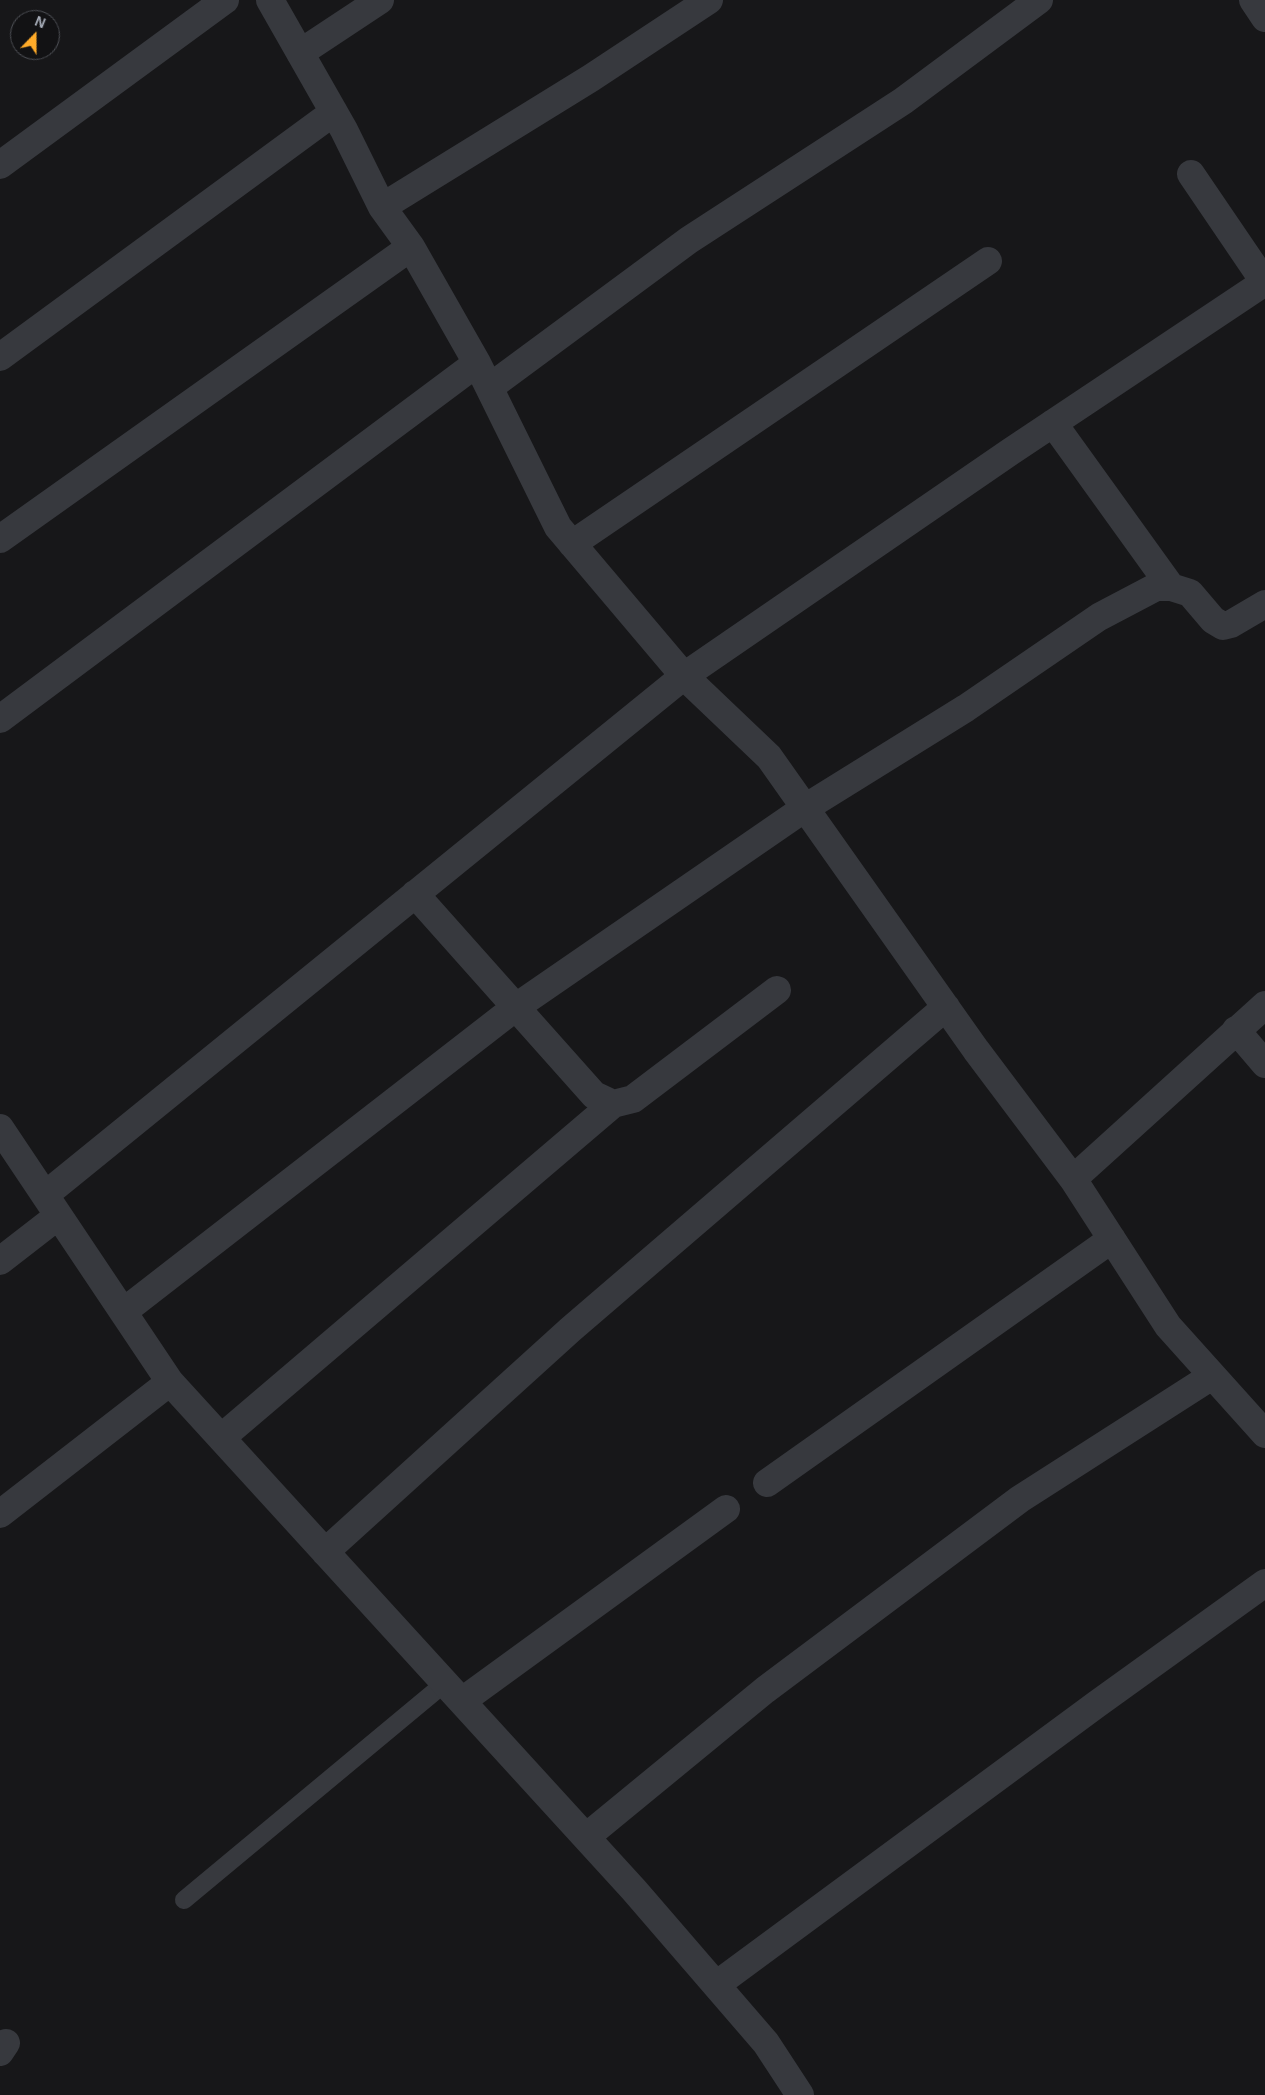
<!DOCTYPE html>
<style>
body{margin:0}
#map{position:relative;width:1265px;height:2095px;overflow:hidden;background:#171719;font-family:Arial,sans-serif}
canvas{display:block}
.north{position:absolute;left:10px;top:10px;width:50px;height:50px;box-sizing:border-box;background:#121214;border:1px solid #4e5056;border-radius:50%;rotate:22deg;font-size:14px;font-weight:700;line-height:20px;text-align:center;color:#a8aeba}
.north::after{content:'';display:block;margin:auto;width:18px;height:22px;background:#ffab29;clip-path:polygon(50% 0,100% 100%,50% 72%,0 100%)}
</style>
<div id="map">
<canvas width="1265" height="2095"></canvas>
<div class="north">N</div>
</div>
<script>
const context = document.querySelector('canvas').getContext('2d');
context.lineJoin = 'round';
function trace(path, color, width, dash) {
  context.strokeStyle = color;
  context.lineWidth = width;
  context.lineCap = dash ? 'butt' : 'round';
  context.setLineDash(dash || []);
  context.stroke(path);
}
const lane = new Path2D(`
 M184,1900L445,1683`);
const street = new Path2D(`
 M270,0L344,130L382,207L411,247L477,363L558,527L684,676L769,757L976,1050L1073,1179L1168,1326L1265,1434
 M1253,0L1265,18
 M300,53L380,0
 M0,165L225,0
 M1191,174L1265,283
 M382,207L591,78L709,0
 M0,357L334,112
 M490,387L689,240L903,101L1039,0
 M1053,423L1171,587
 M0,539L411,247
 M572,544L988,261
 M0,719L477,363
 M415,894L594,1095L613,1104L633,1099L777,990
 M1236,1030L1265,1064
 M0,1128L170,1382L634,1890L766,2043L800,2095
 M1073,1179L1265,1005
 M45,1195L684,676L1010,452L1265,282
 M0,1261L58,1216
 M123,1312L516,1007L805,808L966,708L1099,617L1156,587H1171L1190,593L1213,620L1223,626L1231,624L1265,604
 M221,1438L613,1104
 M767,1483L1112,1239
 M0,1514L170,1382
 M325,1552L571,1329L946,1007
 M462,1701L726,1509
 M586,1837L765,1690L1020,1499L1212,1376
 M716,1985L1097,1704L1265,1583
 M0,2052L6,2043`);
trace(lane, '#37393e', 18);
trace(street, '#37393e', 28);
</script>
